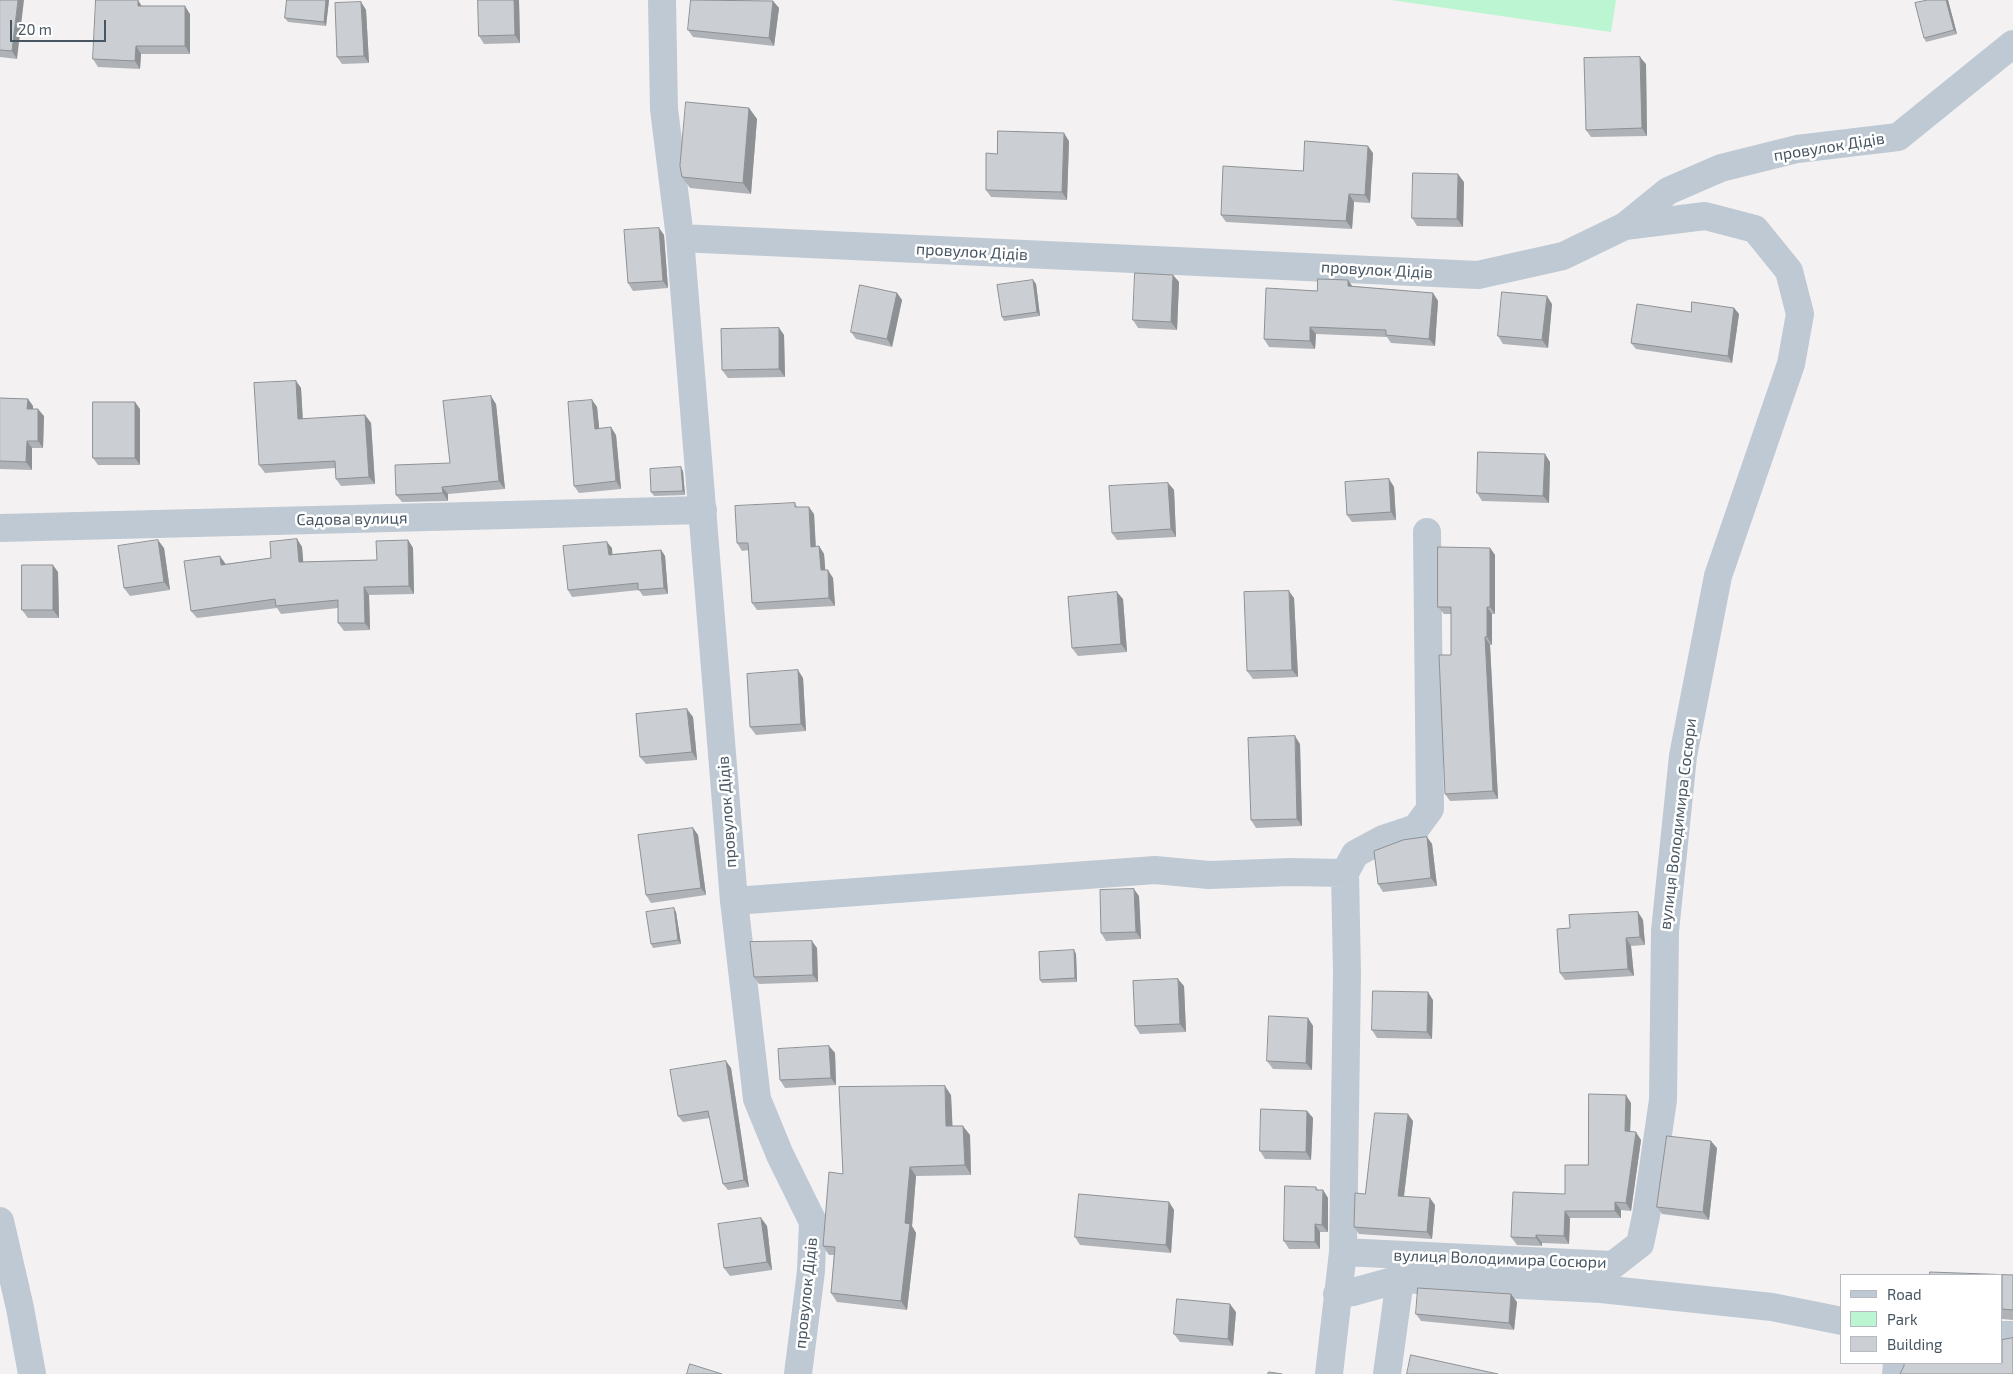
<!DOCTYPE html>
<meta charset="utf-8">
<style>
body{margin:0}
#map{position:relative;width:2013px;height:1374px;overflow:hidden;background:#f4f1f2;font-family:"Exo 2",sans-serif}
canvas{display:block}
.legend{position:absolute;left:1840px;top:1274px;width:162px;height:90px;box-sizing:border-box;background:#fff;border:1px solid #b5bbc0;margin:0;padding:6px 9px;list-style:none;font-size:15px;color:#475662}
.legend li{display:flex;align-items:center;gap:10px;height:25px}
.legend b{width:25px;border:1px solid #b5bbc0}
.scale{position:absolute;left:10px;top:20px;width:96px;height:22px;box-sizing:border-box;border:2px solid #475662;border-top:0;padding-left:6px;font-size:15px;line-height:18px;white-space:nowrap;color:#475662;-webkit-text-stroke:4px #fff;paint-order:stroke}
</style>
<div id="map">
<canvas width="2013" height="1374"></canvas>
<ul class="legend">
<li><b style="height:6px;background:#bec9d3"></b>Road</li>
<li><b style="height:14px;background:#bcf5d1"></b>Park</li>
<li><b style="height:14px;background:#cbcfd4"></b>Building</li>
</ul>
<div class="scale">20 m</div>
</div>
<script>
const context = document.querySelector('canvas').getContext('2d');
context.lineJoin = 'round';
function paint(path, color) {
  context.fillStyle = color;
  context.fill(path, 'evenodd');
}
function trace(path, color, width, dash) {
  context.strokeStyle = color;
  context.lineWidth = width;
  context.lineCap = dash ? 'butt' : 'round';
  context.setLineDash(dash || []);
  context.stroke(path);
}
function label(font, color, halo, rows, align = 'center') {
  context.font = font + ' "Exo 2",sans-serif';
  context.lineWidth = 5;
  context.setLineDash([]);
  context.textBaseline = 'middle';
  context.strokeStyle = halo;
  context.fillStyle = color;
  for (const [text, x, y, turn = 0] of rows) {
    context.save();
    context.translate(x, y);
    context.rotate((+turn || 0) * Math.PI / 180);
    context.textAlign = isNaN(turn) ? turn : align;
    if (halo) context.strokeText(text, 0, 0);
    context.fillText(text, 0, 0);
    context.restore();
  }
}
const green = new Path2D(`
 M1391,0H1616L1611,32Z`);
const minor = new Path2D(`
 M662,0L664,109L680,238L734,901L757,1099L780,1155L813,1222L811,1271L798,1374
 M680,238L1478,275L1563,256L1625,226L1668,191L1721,168L1797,149L1898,137L2013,44
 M0,528L703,510
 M1345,873L1355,854L1383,839L1416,828L1430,809L1427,532
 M734,901L1155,870L1209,875L1291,872L1345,873L1347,973L1343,1252L1329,1374
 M0,1221L20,1308L32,1374
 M1343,1252L1613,1265L1640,1244L1646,1216L1663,1100L1665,931L1683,756L1718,576L1791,364L1800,314L1789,271L1755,229L1705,216L1625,226
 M1337,1294L1353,1292L1400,1279
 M2002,1335H2013
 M1387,1374L1400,1279L1601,1289L1772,1307L1842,1321
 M1896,1374L1897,1363`);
const wall = new Path2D(`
 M0,0L17,59L0,57Z
 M287,0H329L326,26L288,22L285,18Z
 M478,0H519L520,43L484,44L479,36Z
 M1928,0H1948L1957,34L1926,42L1924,38Z
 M773,1L779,8L774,46L693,37L688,30Z
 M361,2L366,10L369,63L342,64L337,57Z
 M142,6L190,14V54H141L140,69L98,67L93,59Z
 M1646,64L1647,136L1591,137L1586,130Z
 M749,108L757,119L751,194L690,188L682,177Z
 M1069,141L1067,200L991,197L986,190L997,154Z
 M1373,153L1370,203L1354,202L1352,229L1226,222L1221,215L1303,171Z
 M1464,182L1463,227L1417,226L1412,218Z
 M659,228L664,235L668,288L633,291L628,283Z
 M1173,275L1179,282L1177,330L1138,328L1133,320Z
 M1033,280L1036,284L1040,316L1004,321L1002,317Z
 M1352,286L1433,293L1438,301L1435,346L1391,343L1387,337L1316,334L1315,349L1269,347L1264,339L1317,291Z
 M897,293L902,300L892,347L856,339L851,332Z
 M1552,304L1548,348L1503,344L1498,336Z
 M1734,308L1739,314L1732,363L1636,349L1631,343L1691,312Z
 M779,328L784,335L785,377L728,378L722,370Z
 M296,381L301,388L303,419L365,415L371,423L375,484L341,486L336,479L335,468L265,473L259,465Z
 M0,398L28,399L33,406V409L44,416L43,448H32V470L0,469Z
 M592,400L597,407L599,428L616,435L621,489L579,493L574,486Z
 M496,404L505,489L448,494V501L402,502L396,495L450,463Z
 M140,409V465H98L93,458Z
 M1550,462L1549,503L1482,501L1477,493Z
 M683,471L685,495L654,496L651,492Z
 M1389,479L1394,487L1396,520L1352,522L1347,515Z
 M1168,483L1174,490L1176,537L1117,540L1112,533Z
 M795,503L797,507L814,514L816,547L819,546L824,554L825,570L833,578L835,606L757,610L752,603L749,550L742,551L737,543Z
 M297,539L302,547L303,562L377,560L408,540L413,548L414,594L369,595L370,630L344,631L338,623V608L281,614L277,608L197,618L191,611L225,563L226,564L271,558Z
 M164,548L170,590L130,596L124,588Z
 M612,548V554L661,550L665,556L668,594L643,596L639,590L572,597L568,590Z
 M1490,548L1495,555V614H1492V645H1490L1498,799L1450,801L1445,794L1451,655V614H1444L1438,607Z
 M58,572L59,618H28L22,610Z
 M1294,598L1298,677L1253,679L1247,671Z
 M1123,599L1127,652L1078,656L1072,648Z
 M803,678L806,731L756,735L750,727Z
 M693,717L697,760L646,764L640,757Z
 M1300,744L1302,826L1256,828L1251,820Z
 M693,828L698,835L706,895L651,903L646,895Z
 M1427,837L1432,844L1437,886L1383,892L1378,884Z
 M1139,896L1141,939L1106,941L1101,933Z
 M676,912L681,944L653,948L651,944Z
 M1638,912L1643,920L1645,945L1631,946L1634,976L1565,980L1560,973L1570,928Z
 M817,948L818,982L759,984L754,977Z
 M1074,950L1076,954L1077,982L1042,983L1040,980Z
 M1184,986L1186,1032L1140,1034L1135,1026Z
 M1433,1000L1432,1039L1377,1038L1372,1030Z
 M1308,1018L1313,1026L1312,1070L1273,1069L1267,1061Z
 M829,1046L835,1053L836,1085L785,1088L780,1080Z
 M731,1068L749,1187L728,1190L723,1184L710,1118L683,1122L678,1116Z
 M951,1095L952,1126L970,1135L971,1175L916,1176L912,1226L916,1233L907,1310L837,1302L831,1293L834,1255H829L823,1246L843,1174Z
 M1631,1103L1630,1131L1641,1140L1631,1211L1621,1210V1218H1570L1569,1244L1542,1243V1246L1517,1245L1511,1237L1565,1194L1588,1165Z
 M1307,1111L1313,1118L1311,1160L1265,1159L1260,1151Z
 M1413,1121L1404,1196L1435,1205L1432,1239L1359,1234L1354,1227L1365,1194Z
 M1717,1148L1709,1220L1662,1214L1657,1207Z
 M1316,1187L1318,1190H1323L1328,1198V1232H1320V1249H1289L1284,1241Z
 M1169,1202L1174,1210L1171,1253L1080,1245L1075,1237Z
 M761,1218L767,1226L772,1270L730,1276L724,1268Z
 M2002,1275H2013V1320L2002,1319Z
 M1517,1302L1514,1330L1421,1321L1416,1314Z
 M1236,1312L1233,1346L1180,1342L1174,1334Z`);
const shadedWall = new Path2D(`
 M18,0H24L17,59L12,51Z
 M138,0L143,8L138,6Z
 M326,0H329L326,26L324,22Z
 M514,0H519L520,43L515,35Z
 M1946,0H1948L1957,34L1954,30Z
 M773,1L779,8L774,46L769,38Z
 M361,2L366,10L369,63L364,56Z
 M185,6L190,14V54L185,46Z
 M136,46L141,54L140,69L135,61Z
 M1640,57L1646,64L1647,136L1642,128Z
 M749,108L757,119L751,194L743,183Z
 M1064,133L1069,141L1067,200L1062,192Z
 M1368,146L1373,153L1370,203L1365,195Z
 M1458,174L1464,182L1463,227L1457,219Z
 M1349,194L1354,202L1352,229L1346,221Z
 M659,228L664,235L668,288L663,281Z
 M1173,275L1179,282L1177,330L1171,322Z
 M1033,280L1036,284L1040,316L1037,312Z
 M1348,280L1353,287L1348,286Z
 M897,293L902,300L892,347L887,339Z
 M1433,293L1438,301L1435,346L1429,339Z
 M1547,296L1552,304L1548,348L1542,340Z
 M1734,308L1739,314L1732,363L1728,356Z
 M1310,327L1316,334L1315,349L1310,341Z
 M779,328L784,335L785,377L779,369Z
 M296,381L301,388L303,427L298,419Z
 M491,396L496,404L505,489L499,481Z
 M28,399L33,406V416L27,409Z
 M592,400L597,407L600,436L595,429Z
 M135,402L140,409V465L135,458Z
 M38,409L44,416L43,448L38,441Z
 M365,415L371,423L375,484L369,477Z
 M611,427L616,435L621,489L616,481Z
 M27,441L32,448V470L26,462Z
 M1545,454L1550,462L1549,503L1543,496Z
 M681,467L683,471L685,495L683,491Z
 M1389,479L1394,487L1396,520L1391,512Z
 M1168,483L1174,490L1176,537L1171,529Z
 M442,487L448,494V501L443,493Z
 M809,507L814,514L816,555L811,547Z
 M297,539L302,547L304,570L299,562Z
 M158,540L164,548L170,590L164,582Z
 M408,540L413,548L414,594L409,586Z
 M607,542L612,548L613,561L609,555Z
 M819,546L824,554L826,578L821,570Z
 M1490,548L1495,555V614L1490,607Z
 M661,550L665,556L668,594L664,588Z
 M220,556L225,563L227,572L221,565Z
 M53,565L58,572L59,618L53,610Z
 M828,570L833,578L835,606L829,598Z
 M364,587L369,595L370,630L365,623Z
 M1289,591L1294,598L1298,677L1292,670Z
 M1117,592L1123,599L1127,652L1121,644Z
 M1487,607L1492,614V645L1487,637Z
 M1485,637L1490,645L1498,799L1493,791Z
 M798,670L803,678L806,731L801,724Z
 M687,709L693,717L697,760L692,752Z
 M1295,736L1300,744L1302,826L1297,819Z
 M693,828L698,835L706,895L701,888Z
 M1427,837L1432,844L1437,886L1431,878Z
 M1134,889L1139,896L1141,939L1136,932Z
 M674,908L676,912L681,944L678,940Z
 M1638,912L1643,920L1645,945L1640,937Z
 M1626,938L1631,946L1634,976L1628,969Z
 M812,941L817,948L818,982L813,975Z
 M1074,950L1076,954L1077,982L1075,978Z
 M1178,979L1184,986L1186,1032L1180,1024Z
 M1428,992L1433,1000L1432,1039L1427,1032Z
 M1308,1018L1313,1026L1312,1070L1306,1063Z
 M829,1046L835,1053L836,1085L831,1078Z
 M726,1061L731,1068L749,1187L744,1180Z
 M945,1086L951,1095L953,1135L946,1126Z
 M1626,1095L1631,1103L1630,1138L1625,1131Z
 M1307,1111L1313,1118L1311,1160L1306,1152Z
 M1408,1114L1413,1121L1403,1203L1398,1196Z
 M963,1126L970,1135L971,1175L965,1165Z
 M1636,1132L1641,1140L1631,1211L1626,1203Z
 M1711,1141L1717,1148L1709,1220L1703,1212Z
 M910,1167L916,1176L912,1226L916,1233L907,1310L901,1301L905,1223Z
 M1323,1190L1328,1198V1232L1322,1225Z
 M1430,1198L1435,1205L1432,1239L1427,1232Z
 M1169,1202L1174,1210L1171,1253L1166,1245Z
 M1615,1202L1621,1210V1218L1615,1211Z
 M1565,1211L1570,1218L1569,1244L1564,1236Z
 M761,1218L767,1226L772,1270L767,1262Z
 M1315,1224L1320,1232V1249L1315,1242Z
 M1536,1235L1542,1243V1246L1536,1238Z
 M1511,1294L1517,1302L1514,1330L1509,1323Z
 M1230,1304L1236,1312L1233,1346L1228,1339Z`);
const building = new Path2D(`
 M0,0H18L12,51L0,50Z
 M96,0H138V6H185V46H136L135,61L93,59Z
 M287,0H326L324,22L285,18Z
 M478,0H514L515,35L479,36Z
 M691,0L773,1L769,38L688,30Z
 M1928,0H1946L1954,30L1924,38L1915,3Z
 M361,2L364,56L337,57L335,3Z
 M1640,57L1642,128L1586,130L1584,58Z
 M686,102L749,108L743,183L682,177L680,166Z
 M998,131L1064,133L1062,192L986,190V153L997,154Z
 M1305,141L1368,146L1365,195L1349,194L1346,221L1221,215L1223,166L1303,171Z
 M1413,173L1458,174L1457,219L1412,218Z
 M659,228L663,281L628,283L624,230Z
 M1135,273L1173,275L1171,322L1133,320Z
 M1318,279L1348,280V286L1433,293L1429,339L1386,335V330L1310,327V341L1264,339L1266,288L1317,291Z
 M1033,280L1037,312L1002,317L997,285Z
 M860,285L897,293L887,339L851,332Z
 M1502,292L1547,296L1542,340L1498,336Z
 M1692,302L1734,308L1728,356L1631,343L1637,304L1691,312Z
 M779,328V369L722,370L721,329Z
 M296,381L298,419L365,415L369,477L336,479L335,461L259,465L254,383Z
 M491,396L499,481L442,487L443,493L396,495L395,465L450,463L443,401Z
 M0,398L28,399L27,409H38V441H27L26,462L0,461Z
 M592,400L595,429L611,427L616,481L574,486L568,402Z
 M93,402H135V458H93Z
 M1478,452L1545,454L1543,496L1477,493Z
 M681,467L683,491L651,492L650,469Z
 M1389,479L1391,512L1347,515L1345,482Z
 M1168,483L1171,529L1112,533L1109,486Z
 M795,503V507H809L811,547L819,546L821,570H828L829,598L752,603L748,543H737L735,506Z
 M297,539L299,562L377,560L376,541L408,540L409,586L364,587L365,623H338V600L276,606L275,599L191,611L184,561L220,556L221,565L271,558L270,542Z
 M158,540L164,582L124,588L118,546Z
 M607,542L609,555L661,550L664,588L638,590V583L568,590L563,546Z
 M1438,547L1490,548V607H1487V637H1485L1493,791L1445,794L1439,655H1451V607H1438Z
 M22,565H53V610H22Z
 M1289,591L1292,670L1247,671L1244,592Z
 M1117,592L1121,644L1072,648L1068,597Z
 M798,670L801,724L750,727L747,674Z
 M687,709L692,752L640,757L636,714Z
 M1295,736L1297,819L1251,820L1248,738Z
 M693,828L701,888L646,895L638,835Z
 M1427,837L1431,878L1378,884L1374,851L1403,840Z
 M1134,889L1136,932L1101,933L1100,890Z
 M674,908L678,940L651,944L646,912Z
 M1638,912L1640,937L1626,938L1628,969L1560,973L1557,929L1570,928L1569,915Z
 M812,941L813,975L754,977L750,942Z
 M1074,950L1075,978L1040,980L1039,952Z
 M1178,979L1180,1024L1135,1026L1133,981Z
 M1373,991L1428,992L1427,1032L1372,1030Z
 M1269,1016L1308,1018L1306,1063L1267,1061Z
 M829,1046L831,1078L780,1080L778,1049Z
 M726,1061L744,1180L723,1184L708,1111L678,1116L670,1070Z
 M945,1086L946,1126H963L965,1165L910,1167L905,1223L910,1224L901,1301L831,1293L835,1247L823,1246L829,1172L843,1174L839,1087Z
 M1589,1094L1626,1095L1625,1131L1636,1132L1626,1203L1615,1202V1211H1565L1564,1236L1536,1235V1238L1511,1237L1513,1192L1565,1194V1165H1588Z
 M1261,1109L1307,1111L1306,1152L1260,1151Z
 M1375,1113L1408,1114L1398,1196L1430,1198L1427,1232L1354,1227L1355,1193L1365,1194Z
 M1667,1136L1711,1141L1703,1212L1657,1207Z
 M1285,1186L1316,1187V1190H1323L1322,1225L1315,1224V1242L1284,1241Z
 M1079,1194L1169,1202L1166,1245L1075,1237Z
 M761,1218L767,1262L724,1268L718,1224Z
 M1930,1272L2013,1275V1310L2002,1309V1275H1930Z
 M1418,1288L1511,1294L1509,1323L1416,1314Z
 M1177,1299L1230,1304L1228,1339L1174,1334Z
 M2013,1338V1374H1900L1904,1366V1363H2002V1340Z
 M1411,1355L1498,1374H1407Z
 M690,1364L722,1374H687Z
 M1269,1372L1282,1374H1268Z`);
const streetNames = [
 ["провулок Дідів",1829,147,-9],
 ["провулок Дідів",972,252,3],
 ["провулок Дідів",1377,270,3],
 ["Садова вулиця",352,519,-1],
 ["провулок Дідів",727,812,-94],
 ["вулиця Володимира Сосюри",1678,824,-83],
 ["вулиця Володимира Сосюри",1500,1259,2],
 ["провулок Дідів",806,1293,-84]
];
paint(green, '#bcf5d1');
trace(minor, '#bec9d3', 28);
paint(wall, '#afb2b6');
paint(shadedWall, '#8e9194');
paint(building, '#cbcfd4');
trace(building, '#8e9194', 1);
label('16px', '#475662', '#fff', streetNames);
</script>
